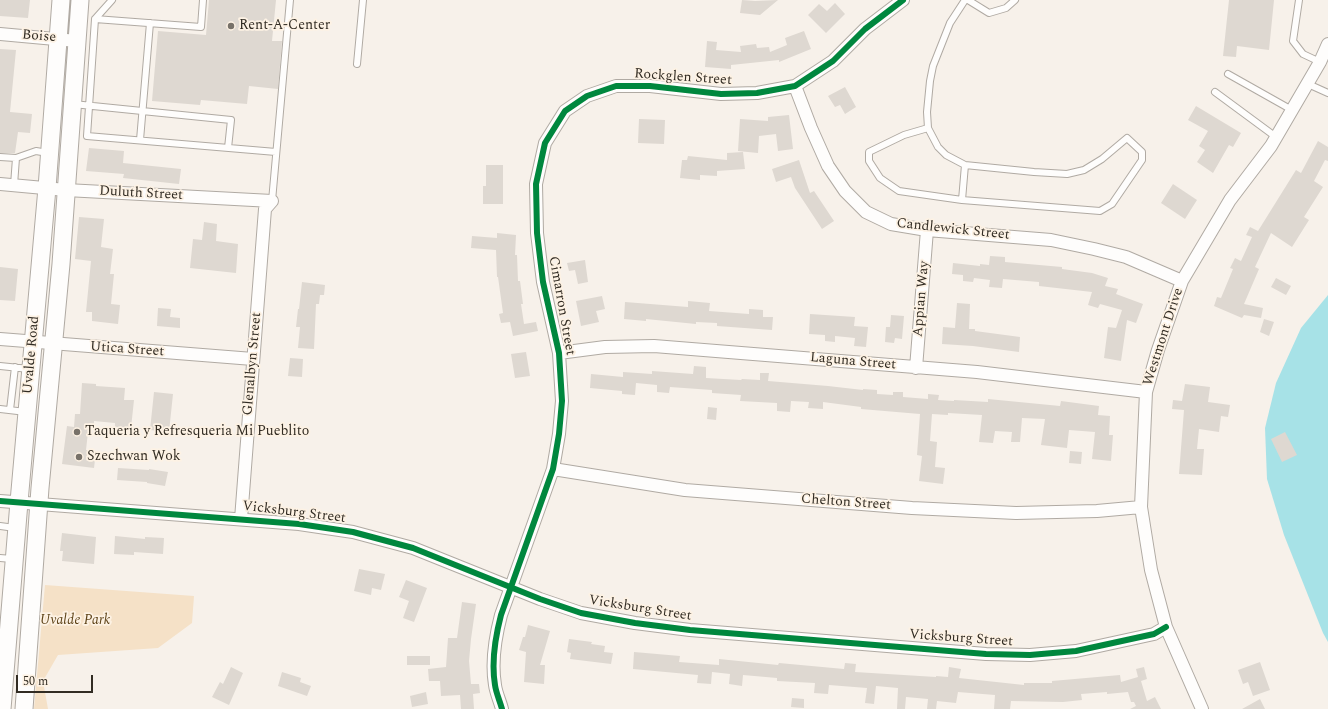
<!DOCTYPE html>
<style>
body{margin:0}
#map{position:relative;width:1328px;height:709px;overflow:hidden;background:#f7f1ea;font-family:Spectral,serif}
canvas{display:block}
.scale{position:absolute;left:16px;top:675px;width:77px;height:18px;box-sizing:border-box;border:2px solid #322c23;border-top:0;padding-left:5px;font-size:12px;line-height:14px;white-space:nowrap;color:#322c23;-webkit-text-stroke:3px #fdf2e4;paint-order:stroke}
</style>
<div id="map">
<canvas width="1328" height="709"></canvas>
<div class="scale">50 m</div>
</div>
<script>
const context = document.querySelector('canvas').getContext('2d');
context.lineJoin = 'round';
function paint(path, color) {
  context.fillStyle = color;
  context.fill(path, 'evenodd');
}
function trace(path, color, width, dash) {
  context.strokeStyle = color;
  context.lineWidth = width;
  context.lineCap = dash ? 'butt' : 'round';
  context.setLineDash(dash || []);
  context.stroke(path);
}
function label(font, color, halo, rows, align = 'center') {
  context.font = font + ' Spectral,serif';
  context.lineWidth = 3.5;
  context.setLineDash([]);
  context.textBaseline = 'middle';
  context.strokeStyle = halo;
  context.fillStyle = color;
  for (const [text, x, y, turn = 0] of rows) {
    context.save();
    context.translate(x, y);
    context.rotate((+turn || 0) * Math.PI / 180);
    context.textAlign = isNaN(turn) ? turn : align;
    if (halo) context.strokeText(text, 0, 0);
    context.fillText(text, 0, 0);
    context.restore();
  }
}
const green = new Path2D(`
 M45,585L194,596L192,623L158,648L58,655L43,681L48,709H34Z`);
const water = new Path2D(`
 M1328,295V642L1323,633L1284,535L1267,479L1265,428L1276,383L1301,328Z`);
const building = new Path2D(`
 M0,0H30L28,18L0,16Z
 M209,0H276L272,41H282L278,89L249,86L247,104L201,100L200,105L152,101L158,31L206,35Z
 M742,0L755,1L778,0L760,15L740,13Z
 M1229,0H1274L1269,50L1237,46L1236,57L1223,56Z
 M835,3L845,14L826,33L808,15L819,4L827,11Z
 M804,31L811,49L779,62V60L731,65V69L705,67L707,41L717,42L716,50L741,52L740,46L756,44L757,48L769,47L770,52L787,45L785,38Z
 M0,49L16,50L10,112L32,114L30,133L18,132L15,153H0Z
 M845,87L856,107L845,114L840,105L835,107L828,96Z
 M1196,106L1241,133L1233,147L1229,145L1213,173L1197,162L1205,150L1199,146L1208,131L1188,120Z
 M789,115L793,149L778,151L776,134L759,136L758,153L738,151L740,119L768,121V117Z
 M639,119L665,120L664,144L638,143Z
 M1318,141L1328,147V161L1325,160L1314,181L1323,187L1304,217L1309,220L1292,247L1271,233L1255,267L1259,269L1244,304L1263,308L1261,318L1244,315L1242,318L1214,306L1217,297L1221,298L1233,269L1230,268L1235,258L1241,261L1252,237L1246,235L1250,227L1258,231L1296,170L1301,173Z
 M89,148L124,151L123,163L181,169L179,184L123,178L124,174L86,171Z
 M743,152L745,169L717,171V176L700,175V180L680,178L682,160H687L688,156L727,160V153Z
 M799,160L810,193L814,191L834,221L822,229L795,188L791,177L776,182L772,169Z
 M486,165H503V204H483V186H486Z
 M1173,184L1197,200L1185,219L1161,203Z
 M79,217L104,219L101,247L113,249L110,274H114L111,304L120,305L118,324L92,321V312H86L91,261L75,259Z
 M204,222L217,224L216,241L238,244L236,273L190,268L193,239L202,240Z
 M497,233L516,235L515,255H517L518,281H520L523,304H521L524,324L536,322L538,331L513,336L510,322L501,323L499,314L503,313L498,277H497L496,250L471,248L472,236L497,238Z
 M990,256L1005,257V262L1062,267V269L1092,273L1108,278L1105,286L1118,289L1116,294L1143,304L1136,323L1127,320L1121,361L1104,358L1108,327L1116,328L1122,310L1100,304L1098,308L1088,305L1092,292L1039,286V282L1003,279L1002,288L989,287L990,280L974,278L973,282L963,281V275L952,274L953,263L980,266V264L989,265Z
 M585,260L588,282L578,284L575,270L569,271L567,263Z
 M0,267L18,269L15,301L0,300Z
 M1276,278L1291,286L1286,295L1271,287Z
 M302,282L325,285L324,295H320L319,304H316L314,349L298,348L300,327H296L298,309H299Z
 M602,296L605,309L596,311L599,322L581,326L576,301Z
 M688,301L710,303L709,311L749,314V309L763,310V317H773L772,330L717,326V323L696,322V324L646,319V321L624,319L625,302L688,307Z
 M957,303L970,304L969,329H975V331L1020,337L1019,352L973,346L942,344L943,327L955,328Z
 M158,308L171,309L170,317L180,318V328L157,326Z
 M810,314L855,317L854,326L868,327L866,347L854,346L855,338L835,336V342L825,341V335L809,334Z
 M891,315L904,316L902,339L895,338L894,343L885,342L886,327H890Z
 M1264,319L1274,322L1269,336L1260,332Z
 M526,352L530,376L515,378L511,354Z
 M290,358L303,359L302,377L288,376Z
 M694,366L706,367V378L741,380L742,379L760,380V373H769L768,381L828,386L863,390V389L877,390V394L893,395V392H903V397L928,399V394L939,395L938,400L954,401V400L988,402V399L1060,406L1061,401L1099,406L1098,415L1110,416L1109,435H1113L1111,461L1092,459L1095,432L1069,430L1067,448L1041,445L1045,419L1022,418L1020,442H1011L1012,432L995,431L993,443L979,442L982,415L948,413V415L932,414L930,441L937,442L935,467L945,468L943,484L919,481L922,456L917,455L920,414L861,409V407L823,402V409L808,408L809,402L791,401L790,412L777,411V403L740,401L741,395L712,393V390L670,387L669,393L657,392V385L636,383L635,395L622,394V391L590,388L591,374L623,377V372L652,374V371L693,374Z
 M82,383L96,384V386L125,388L124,400H134L131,428L115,427V423L94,421V424L89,423L86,450L96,451L94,468L62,464L67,426L74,427L75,414H80Z
 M1185,384L1210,387L1208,402L1230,405L1228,417L1221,416L1219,432L1199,429L1197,449H1204L1202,475L1179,474L1184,410L1172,409L1173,400L1182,401Z
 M154,392L173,394L169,432L150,430Z
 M708,407L717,408L716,420L707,419Z
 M1285,432L1297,455L1282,462L1271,439Z
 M1070,451L1082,452L1081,464L1069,463Z
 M118,468L149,470V469L168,472L165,486L147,483V482L117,480Z
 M62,533L96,537L94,564L62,561L63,551H60Z
 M115,536L145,539V537L164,538L163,554L134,552V555L114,554Z
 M359,569L385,574L381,590L372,588L371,595L354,591Z
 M406,580L427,588L414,622L403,618L409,601L399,597Z
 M462,602L476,604L471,639L469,661L471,684H479L480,693L473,694L474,709H461L460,695L441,696L440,681H429L428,669L446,667L448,638H457Z
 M528,625L550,631L540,665H545L544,684L524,682L526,652L519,650L523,637H525Z
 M569,639L592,642L591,644L605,646L604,652L613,653L611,664L570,659L571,653L567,652Z
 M634,652L680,656L679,662L719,665V659L778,665L779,663L844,669L845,663L856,664L855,672L936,677V676L948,677L949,667L961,669L959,678L1024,685V683H1052V681L1120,675L1121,682L1138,677L1136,669L1144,667L1147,679L1141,681L1147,701L1155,697L1161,709H1130L1136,706L1134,702H1131L1128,692L1107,694V692L1081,694L1082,700L1063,702L1011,701L1010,709H994L995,695L958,692L956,703L937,701L936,709H927L928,699L906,697L905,709H897L898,688L876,686L874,704L865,703L867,688L829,685L828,694L814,693L815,683L777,681V678L743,675L742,686L729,684L730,674L712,672L711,684L697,683L698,675L633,669Z
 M407,656H430V665H407Z
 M1260,662L1270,690L1253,696L1248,682L1243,684L1238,670Z
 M231,667L243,673L229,705L212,697L220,682L223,684Z
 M282,672L301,678L300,682L311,686L307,696L278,686Z
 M426,692L428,704L412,707L410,696Z
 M792,698L804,699V708L791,707Z
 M1260,699L1265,709H1242Z`);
const service = new Path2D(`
 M112,0L95,19L87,136L276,152
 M968,0L989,13L1006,8L1015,0
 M1299,0L1293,41L1303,54L1320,62
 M95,19L201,27L203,0
 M357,64L363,0
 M1228,74L1292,110
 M1308,84L1328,93
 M1215,92L1276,137
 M73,104L231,120L228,148
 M928,128L904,135L869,152V161L880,178L899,191L962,200L1100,211L1112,204L1142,160V152L1127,138L1102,159L1084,170L1067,174L1034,172L965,165L946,155L938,147L928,128L927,112L930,81L933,66L950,23L965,0
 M140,140L150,23
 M0,157L16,158L36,151L48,153
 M14,185L16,158
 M962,200L965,165
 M272,201L290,0
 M0,366L29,369
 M0,409L26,412
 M10,410L15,367
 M0,526L15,528
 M0,558L12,559`);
const minor = new Path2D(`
 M0,34L77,41
 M795,86L811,128L828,166L845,191L866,212L891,224L927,230L1051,240L1094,249L1126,257L1182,281
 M0,184L66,190L272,201L265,209L241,519
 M0,339L253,359
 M559,353L605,347L654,346L977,372L1146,392
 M916,368L927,230
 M553,469L685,490L912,508L1016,513L1097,511L1141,507
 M0,501L299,524L353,532L413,548L540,599L581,613L635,623L690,630L986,654L1030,655L1076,651L1154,634L1166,627
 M502,709C500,701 496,693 495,685C491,661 495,638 501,615L553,469L559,434L562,401L559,353L543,282L537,233L536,184L545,143L565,111L587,96L616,86H650L721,94L757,93L795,86L833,61L865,29L903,0
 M1202,709L1166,627L1151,570L1141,507L1146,392L1158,350L1182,281L1230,200L1271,146L1320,62L1328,44`);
const secondary = new Path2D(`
 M2,709L19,502L47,188L61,0
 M24,709L40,488L61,264L80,0`);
const cycleway = new Path2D(`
 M0,501L299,524L353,532L413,548L540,599L581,613L635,623L690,630L986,654L1030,655L1076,651L1154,634L1166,627
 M502,709C500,701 496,693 495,685C491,661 495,638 501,615L553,469L559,434L562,401L559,353L543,282L537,233L536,184L545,143L565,111L587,96L616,86H650L721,94L757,93L795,86L833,61L865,29L903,0`);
const markers = [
 [231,26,4,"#777169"],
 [77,432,4,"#777169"],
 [79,457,4,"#777169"]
];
const poiNames = [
 ["Rent-A-Center",239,26],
 ["Taqueria y Refresqueria Mi Pueblito",85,432],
 ["Szechwan Wok",87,457]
];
const streetNames = [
 ["Boise",39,37,5],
 ["Rockglen Street",683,78,4],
 ["Duluth Street",141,194,3],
 ["Candlewick Street",953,230,6],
 ["Appian Way",922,299,-85],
 ["Cimarron Street",561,306,80],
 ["Westmont Drive",1164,337,-72],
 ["Utica Street",127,350,4],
 ["Uvalde Road",32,355,-85],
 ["Laguna Street",853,362,5],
 ["Glenalbyn Street",253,364,-85],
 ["Chelton Street",846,503,4],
 ["Vicksburg Street",294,513,7],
 ["Vicksburg Street",640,609,9],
 ["Vicksburg Street",961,639,4]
];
const parkNames = [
 ["Uvalde Park",75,621]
];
paint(green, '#f5e1c7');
paint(water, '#a7e2e7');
paint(building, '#ded8d1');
trace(service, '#b0aaa3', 8);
trace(minor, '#b0aaa3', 14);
trace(secondary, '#b0aaa3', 19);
trace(service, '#fefdfc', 6);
trace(minor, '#fefdfc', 12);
trace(secondary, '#fefdfc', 17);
trace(cycleway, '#00873e', 6);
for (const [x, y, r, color] of markers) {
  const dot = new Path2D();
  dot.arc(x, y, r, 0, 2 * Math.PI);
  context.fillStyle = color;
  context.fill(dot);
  trace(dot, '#fdf2e4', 1.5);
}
label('14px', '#322c23', '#fdf2e4', poiNames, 'left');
label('14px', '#322c23', '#fdf2e4', streetNames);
label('italic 14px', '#5e4318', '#fdf2e4', parkNames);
</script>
